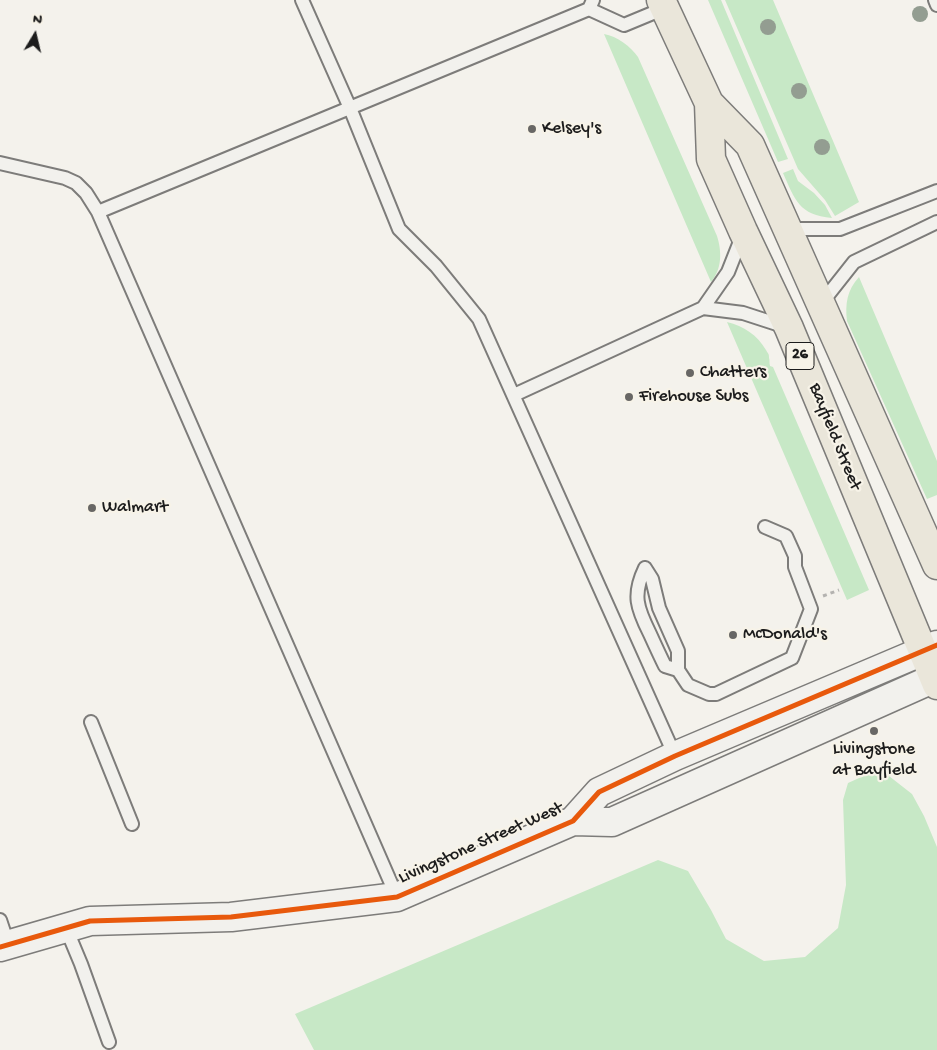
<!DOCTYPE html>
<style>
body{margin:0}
#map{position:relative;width:937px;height:1050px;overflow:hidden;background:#f4f2ec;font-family:"Gochi Hand",sans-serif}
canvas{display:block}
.north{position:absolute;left:10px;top:10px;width:50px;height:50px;-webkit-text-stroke:4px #f7f3e8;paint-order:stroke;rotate:9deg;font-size:14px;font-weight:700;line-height:20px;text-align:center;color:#1c1c1c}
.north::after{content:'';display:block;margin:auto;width:18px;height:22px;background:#1c1c1c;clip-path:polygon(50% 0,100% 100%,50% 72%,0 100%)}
</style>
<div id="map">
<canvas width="937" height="1050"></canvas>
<div class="north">N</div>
</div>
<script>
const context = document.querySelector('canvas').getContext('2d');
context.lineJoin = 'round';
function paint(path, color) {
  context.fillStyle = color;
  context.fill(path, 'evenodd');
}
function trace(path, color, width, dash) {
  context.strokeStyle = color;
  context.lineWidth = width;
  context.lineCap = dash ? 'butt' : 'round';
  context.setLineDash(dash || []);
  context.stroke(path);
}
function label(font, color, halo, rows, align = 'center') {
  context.font = font + ' "Gochi Hand",sans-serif';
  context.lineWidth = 4.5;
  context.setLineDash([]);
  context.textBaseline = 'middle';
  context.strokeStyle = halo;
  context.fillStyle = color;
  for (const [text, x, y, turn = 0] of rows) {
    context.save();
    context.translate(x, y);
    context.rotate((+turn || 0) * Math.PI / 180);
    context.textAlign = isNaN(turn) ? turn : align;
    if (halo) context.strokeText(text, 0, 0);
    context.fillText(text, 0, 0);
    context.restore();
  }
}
const green = new Path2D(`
 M708,0H721L788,159L778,162Z
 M725,0H773L859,202L835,216L825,200L798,169Z
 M604,34C617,36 631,47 638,57L717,236C722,252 722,269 711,282Z
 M793,169L798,181L814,193L825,205L832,218C799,215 795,200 783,173Z
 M859,277L937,461V495L927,499L847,321C845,304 847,290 859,277Z
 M727,322C744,326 757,335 766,350C768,354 769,353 769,358C770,360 769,363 770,366L773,367L869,590L847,600Z
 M868,774L889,776L912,794L924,816L937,847V1050H314L295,1014L658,860L688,871L711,910L726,939L764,961L805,957L838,928L846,885L843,800L848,783Z`);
const path = new Path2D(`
 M823,596L839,590`);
const lane = new Path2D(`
 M302,0L350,108L399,229L436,266L479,319L675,756
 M935,0L937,5
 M589,9L624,25L665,8
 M0,163L65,178L76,183L86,193L98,212L397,897
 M98,212L589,9L593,0
 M787,229H840L937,191
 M820,305L854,262L937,222
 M703,308L743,313L786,327
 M514,395L703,308L728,272L743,234
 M645,568C632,595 637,608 650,634C655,645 660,656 665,666L678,670L688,685L709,694H716L792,658L811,609L795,567V556L786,536L765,527
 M645,568L652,579L659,608L678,651V670
 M91,722L132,824
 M0,920L8,944
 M66,928L81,964L109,1042`);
const secondary = new Path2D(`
 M573,821L612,822L937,677
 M0,947L90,921L231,917L397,897L573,821L599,792L675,756L937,645`);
const primary = new Path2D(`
 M661,0L709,103L750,145L937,565
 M709,103L711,159L743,231L789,328L937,685`);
const cycleway = new Path2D(`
 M0,947L90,921L231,917L397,897L573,821L599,792L675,756L937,645`);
const trees = [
 [920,14],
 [768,27],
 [799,91],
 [822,147]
];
const markers = [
 [532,129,5,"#686765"],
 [690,373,5,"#686765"],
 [629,397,5,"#686765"],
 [92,508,5,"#686765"],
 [733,635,5,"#686765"],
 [874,731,5,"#686765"]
];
const shields = [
 [800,356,28]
];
const shieldNames = [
 ["26",800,356]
];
const poiNames = [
 ["Kelsey's",542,129],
 ["Chatters",700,373],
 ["Firehouse Subs",639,397],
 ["Walmart",102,508],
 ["McDonald's",743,635],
 ["Livingstone",874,750,"center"],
 ["at Bayfield",874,771,"center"]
];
const streetNames = [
 ["Bayfield Street",834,437,68],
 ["Livingstone Street West",481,844,-24]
];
paint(green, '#c7e8c6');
trace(lane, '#7d7c7a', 16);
trace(secondary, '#7d7c7a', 31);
trace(primary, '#7d7c7a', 31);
trace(path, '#b4b3b0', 3, [4, 4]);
trace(lane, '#f2f1ed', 12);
trace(secondary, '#f2f1ed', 28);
trace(primary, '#eae6da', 28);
trace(cycleway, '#e8590c', 5);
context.fillStyle = '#939d91';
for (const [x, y] of trees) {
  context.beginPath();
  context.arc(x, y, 8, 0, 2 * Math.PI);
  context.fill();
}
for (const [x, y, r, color] of markers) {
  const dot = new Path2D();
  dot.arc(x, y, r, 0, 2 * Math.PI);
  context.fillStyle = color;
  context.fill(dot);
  trace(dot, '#f7f3e8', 2);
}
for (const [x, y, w] of shields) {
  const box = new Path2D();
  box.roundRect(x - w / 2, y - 13.5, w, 27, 4);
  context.fillStyle = '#f7f3e8';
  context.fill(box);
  trace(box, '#1c1c1c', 1);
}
label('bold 16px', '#1c1c1c', null, shieldNames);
label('18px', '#1c1c1c', '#f7f3e8', poiNames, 'left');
label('18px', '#1c1c1c', '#f7f3e8', streetNames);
</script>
